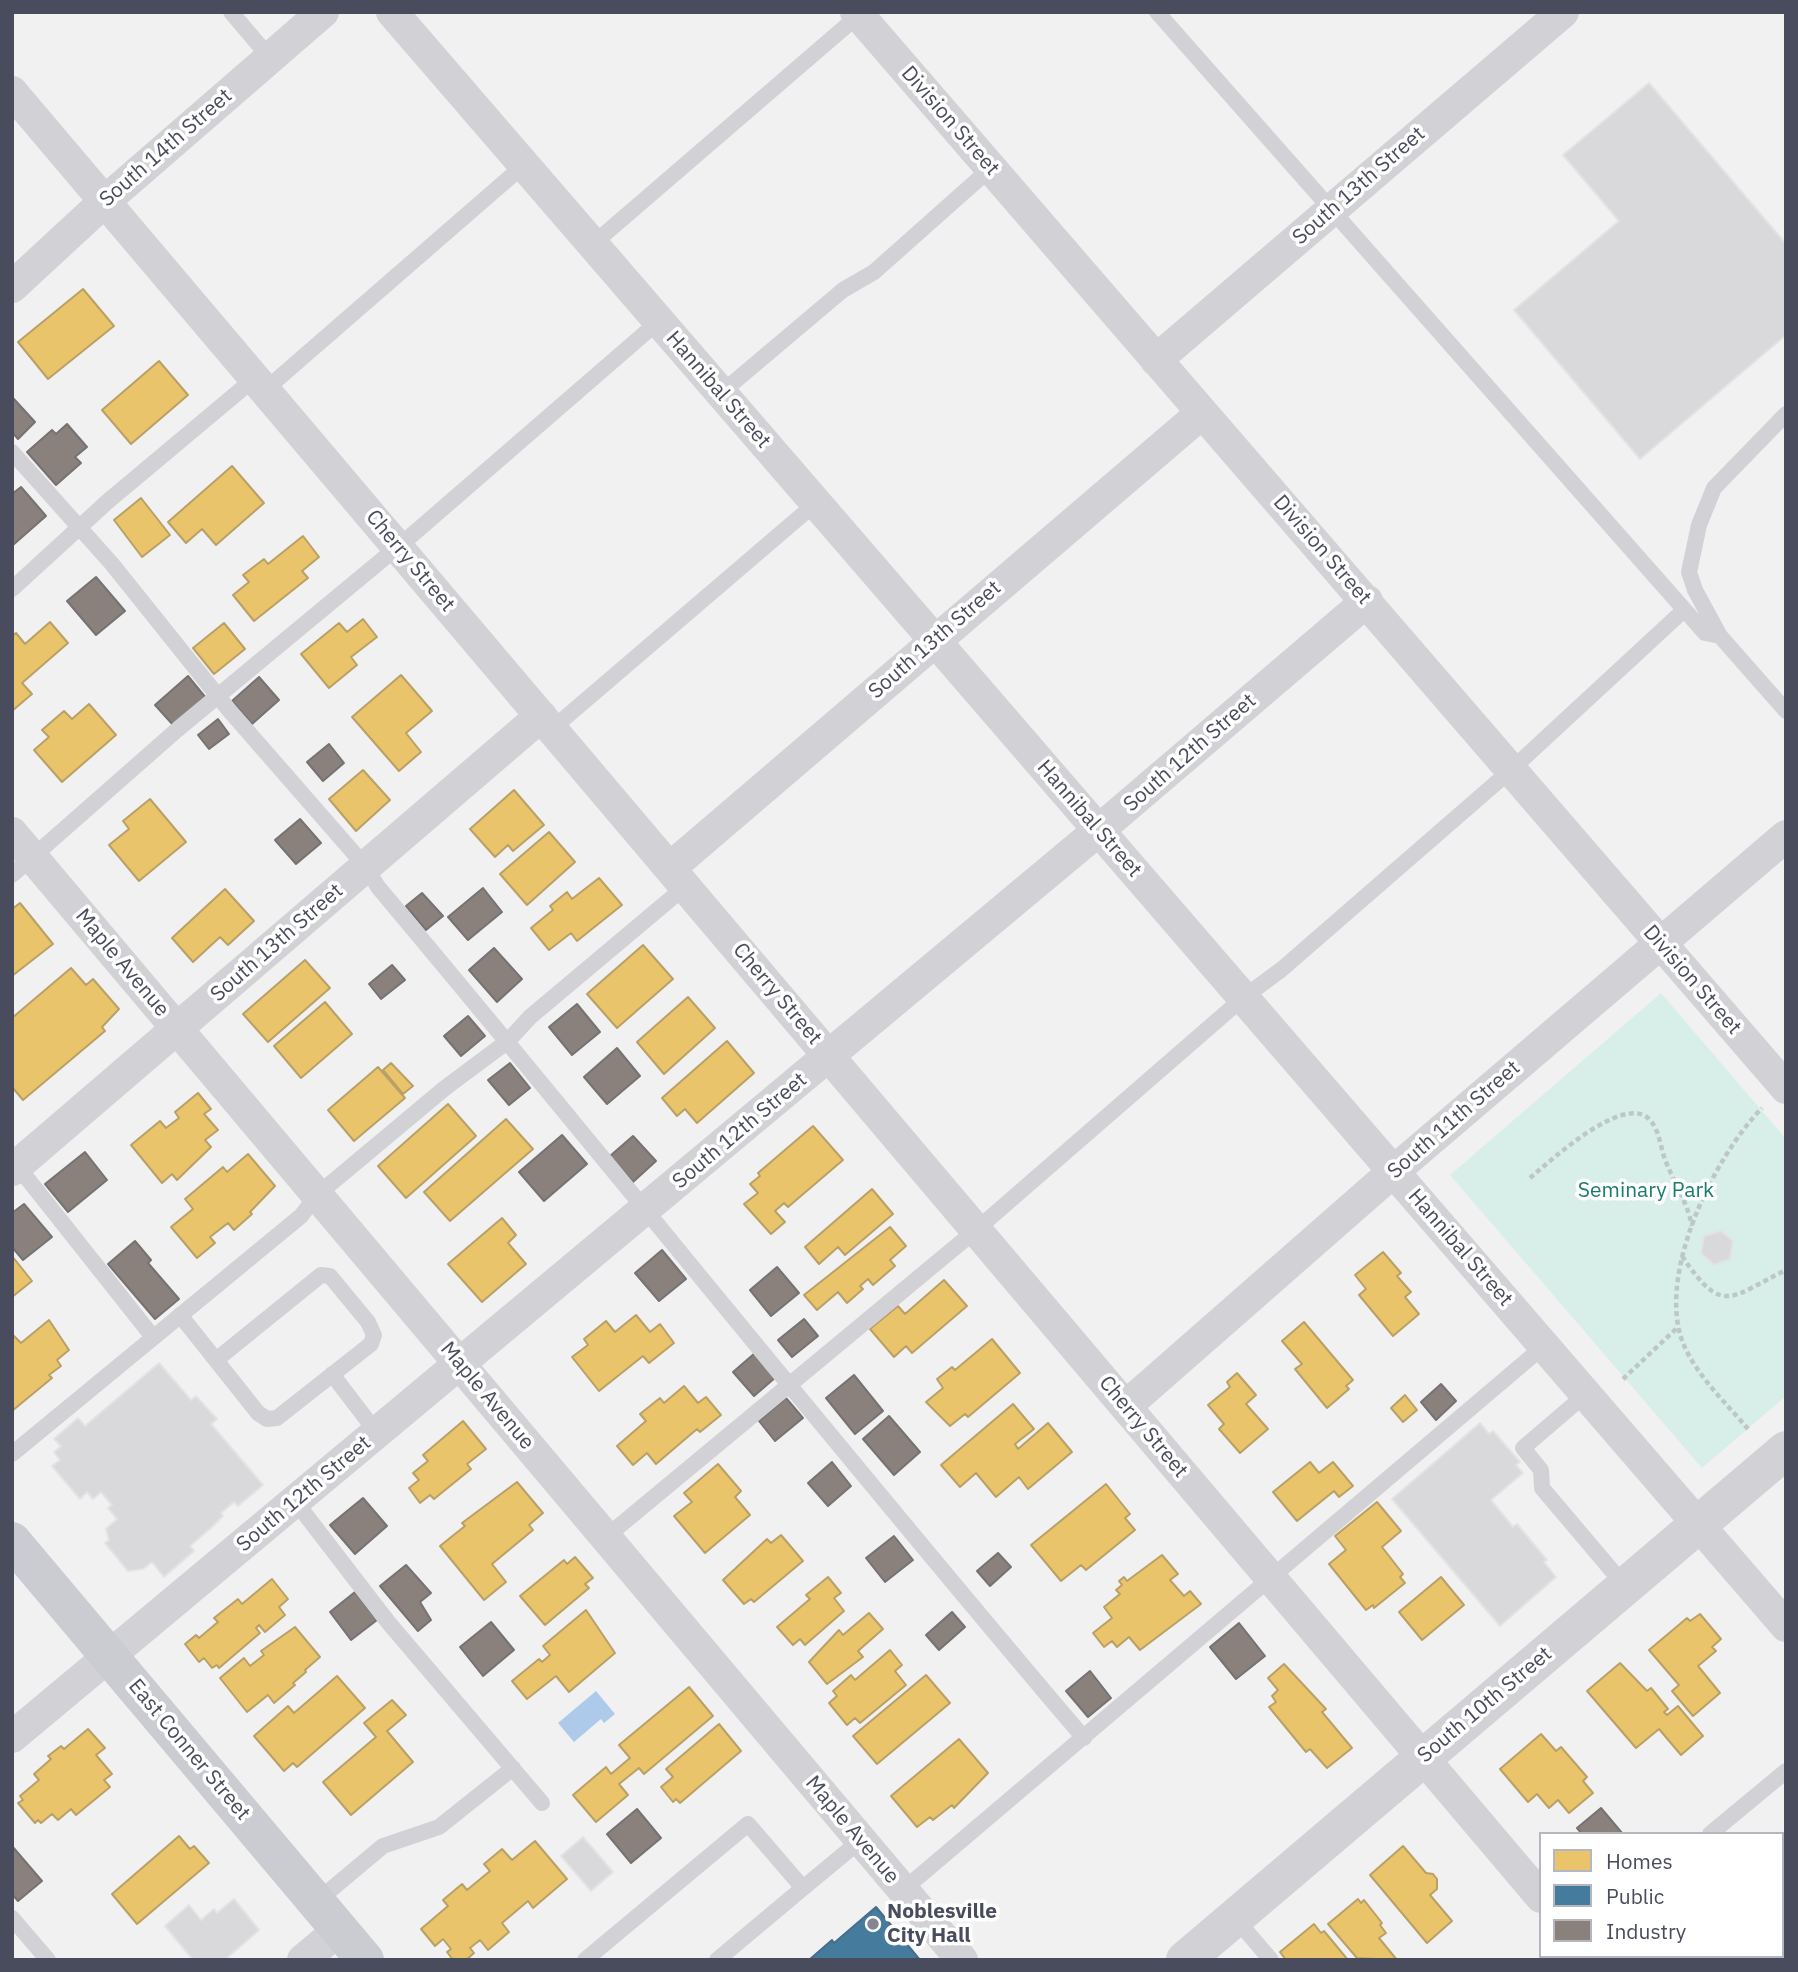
<!DOCTYPE html>
<style>
body{margin:0}
#map{position:relative;width:1798px;height:1972px;overflow:hidden;background:#f1f1f1;font-family:"IBM Plex Sans",sans-serif}
canvas{display:block}
.frame{position:absolute;inset:0;border:14px solid #494c5d;pointer-events:none}
.legend{position:absolute;left:1539px;top:1832px;width:245px;height:126px;box-sizing:border-box;background:#fff;border:2px solid #b6b7be;margin:0;padding:9px 12px;list-style:none;font-size:21px;color:#494c5d}
.legend li{display:flex;align-items:center;gap:14px;height:35px}
.legend b{width:35px;border:2px solid #b6b7be}
</style>
<div id="map">
<canvas width="1798" height="1972"></canvas>
<div class="frame"></div>
<ul class="legend">
<li><b style="height:19px;background:#e9c46a"></b>Homes</li>
<li><b style="height:19px;background:#457b9d"></b>Public</li>
<li><b style="height:19px;background:#8a817c"></b>Industry</li>
</ul>
</div>
<script>
const context = document.querySelector('canvas').getContext('2d');
context.lineJoin = 'round';
function paint(path, color) {
  context.fillStyle = color;
  context.fill(path, 'evenodd');
}
function trace(path, color, width, dash) {
  context.strokeStyle = color;
  context.lineWidth = width;
  context.lineCap = dash ? 'butt' : 'round';
  context.setLineDash(dash || []);
  context.stroke(path);
}
function label(font, color, halo, rows, align = 'center') {
  context.font = font + ' "IBM Plex Sans",sans-serif';
  context.lineWidth = 7;
  context.setLineDash([]);
  context.textBaseline = 'middle';
  context.strokeStyle = halo;
  context.fillStyle = color;
  for (const [text, x, y, turn = 0] of rows) {
    context.save();
    context.translate(x, y);
    context.rotate((+turn || 0) * Math.PI / 180);
    context.textAlign = isNaN(turn) ? turn : align;
    if (halo) context.strokeText(text, 0, 0);
    context.fillText(text, 0, 0);
    context.restore();
  }
}
const green = new Path2D(`
 M1661,993L1786,1139V1396L1702,1468L1450,1175Z`);
const water = new Path2D(`
 M596,1691L615,1714L604,1723L601,1719L574,1742L558,1723Z`);
const homes = new Path2D(`
 M83,289L114,326L48,379L18,342Z
 M159,361L188,395L131,444L102,410Z
 M232,466L264,503L216,545L202,529L186,543L168,522Z
 M141,498L170,535L142,557L114,520Z
 M303,536L319,557L302,571L308,578L254,621L233,595L249,582L243,575L264,559L268,564Z
 M363,619L377,637L351,657L357,665L329,688L301,654L339,623L347,632Z
 M50,622L68,643L22,683L32,694L12,711V636L16,633L25,644Z
 M224,623L245,649L214,674L193,648Z
 M401,675L432,711L406,733L421,752L399,771L352,717Z
 M89,704L116,735L62,782L34,750L49,737L42,730L64,711L72,719Z
 M363,770L390,800L356,831L329,799Z
 M514,790L544,825L513,851L508,845L495,857L470,829Z
 M150,799L186,842L139,881L109,845L129,829L123,821Z
 M549,832L575,862L527,905L500,874Z
 M599,878L622,905L577,941L571,933L549,950L531,928L553,910L550,906L567,892L572,899Z
 M225,889L254,921L228,945L220,937L193,962L172,938Z
 M20,903L53,944L12,976V909Z
 M643,945L673,979L617,1028L587,994Z
 M305,960L330,988L268,1042L243,1014Z
 M71,968L86,985L93,979L119,1009L102,1027L105,1031L23,1100L12,1087V1018Z
 M688,997L715,1028L664,1074L637,1042Z
 M325,1002L352,1034L301,1078L274,1046Z
 M727,1041L754,1073L697,1123L685,1109L677,1116L662,1098Z
 M391,1063L413,1086L403,1094L383,1070Z
 M378,1067L405,1098L354,1141L328,1110Z
 M198,1093L211,1109L204,1114L218,1130L205,1140L211,1147L177,1180L172,1174L162,1183L131,1145L160,1121L166,1128L179,1118L175,1112Z
 M448,1104L476,1136L406,1198L378,1166Z
 M506,1119L533,1149L450,1221L424,1192Z
 M813,1126L843,1160L788,1207L784,1203L775,1211L785,1222L771,1234L744,1204L758,1193L750,1184L760,1176L758,1173Z
 M248,1154L275,1186L250,1212L252,1214L234,1230L228,1223L210,1237L215,1243L197,1258L171,1227L193,1209L185,1199L223,1167L227,1172Z
 M872,1189L893,1214L845,1255L838,1247L819,1264L805,1247Z
 M502,1218L516,1235L508,1243L526,1264L482,1302L448,1264Z
 M890,1227L906,1246L890,1260L895,1266L873,1285L868,1279L860,1286L863,1289L847,1303L838,1292L817,1310L804,1295Z
 M1383,1252L1401,1273L1397,1276L1411,1292L1405,1297L1419,1314L1393,1336L1359,1295L1366,1289L1355,1275Z
 M12,1256L32,1281L12,1297Z
 M944,1280L967,1306L912,1353L906,1346L894,1357L870,1329L898,1306L905,1314Z
 M636,1315L650,1332L660,1324L674,1343L649,1363L643,1356L599,1391L572,1357L588,1345L584,1339L606,1321L615,1332Z
 M49,1320L69,1350L57,1360L61,1366L49,1375L52,1378L12,1411V1334L21,1343Z
 M1304,1322L1353,1380L1346,1386L1349,1389L1327,1408L1295,1369L1302,1364L1282,1341Z
 M992,1339L1020,1373L968,1417L965,1414L950,1426L926,1402L943,1388L937,1379L952,1367L955,1370Z
 M1237,1373L1256,1395L1246,1404L1268,1429L1240,1453L1219,1429L1224,1424L1208,1405L1230,1387L1227,1382Z
 M684,1386L698,1403L706,1397L721,1415L700,1432L697,1429L656,1464L647,1453L633,1465L617,1446L646,1421L640,1414L660,1398L664,1403Z
 M1405,1395L1417,1410L1403,1422L1391,1408Z
 M1013,1404L1034,1429L1015,1444L1018,1449L1048,1423L1072,1452L1028,1489L1019,1477L996,1497L976,1473L960,1487L941,1465Z
 M463,1421L486,1449L467,1464L471,1469L434,1499L430,1495L420,1503L409,1488L419,1480L413,1473L428,1461L423,1455Z
 M1310,1462L1319,1473L1333,1462L1353,1486L1339,1497L1334,1491L1297,1521L1273,1492Z
 M718,1464L741,1491L735,1497L750,1515L705,1553L674,1516L692,1502L684,1493Z
 M517,1482L543,1513L529,1525L533,1530L492,1564L506,1582L484,1600L440,1546L465,1526L462,1523Z
 M1106,1484L1130,1514L1125,1518L1135,1530L1086,1570L1081,1565L1061,1581L1031,1545Z
 M1377,1502L1401,1531L1382,1547L1403,1574L1400,1577L1405,1583L1374,1608L1373,1605L1366,1610L1329,1564L1346,1550L1335,1536Z
 M781,1535L803,1561L754,1602L751,1599L744,1604L723,1580L767,1539L771,1543Z
 M1162,1555L1178,1574L1170,1580L1184,1596L1190,1591L1201,1604L1140,1650L1129,1637L1117,1647L1112,1641L1104,1647L1093,1633L1112,1618L1104,1607L1120,1594L1116,1590L1122,1585L1119,1581L1124,1577L1127,1581Z
 M575,1557L593,1578L585,1584L589,1588L545,1625L520,1596L564,1560L567,1564Z
 M828,1577L841,1593L834,1598L844,1611L805,1645L800,1639L793,1645L777,1627L810,1599L806,1595Z
 M1441,1577L1464,1605L1422,1640L1399,1612Z
 M272,1579L288,1599L279,1607L285,1615L265,1632L259,1625L256,1628L260,1633L219,1668L217,1665L212,1668L204,1658L199,1662L185,1644L196,1635L199,1638L218,1622L214,1618L238,1599L242,1604Z
 M586,1610L615,1653L569,1692L556,1676L527,1699L512,1681L539,1659L542,1662L550,1655L543,1646Z
 M869,1613L883,1629L858,1651L863,1657L827,1684L809,1662L839,1630L843,1635Z
 M1700,1614L1721,1639L1712,1647L1716,1651L1698,1666L1720,1693L1693,1716L1672,1691L1679,1685L1649,1650L1687,1618L1690,1621Z
 M295,1627L320,1657L305,1670L306,1672L293,1683L295,1685L274,1703L268,1695L247,1712L220,1678L244,1658L250,1666L264,1655L261,1651Z
 M890,1650L902,1665L895,1671L906,1685L860,1723L855,1718L847,1725L829,1703L837,1696L833,1691L851,1675L855,1680Z
 M1620,1663L1647,1691L1651,1688L1668,1709L1664,1712L1667,1715L1678,1706L1703,1736L1681,1755L1659,1729L1636,1748L1587,1691Z
 M1284,1664L1326,1709L1322,1712L1352,1748L1327,1768L1310,1749L1306,1752L1269,1707L1276,1702L1272,1696L1278,1690L1268,1678Z
 M926,1675L950,1703L877,1764L853,1736Z
 M337,1676L365,1708L297,1767L293,1763L284,1771L254,1736L288,1706L294,1713Z
 M689,1687L713,1716L644,1774L639,1768L619,1784L628,1795L596,1822L573,1795L606,1767L611,1774L630,1758L619,1745Z
 M392,1700L406,1715L387,1731L413,1762L351,1815L323,1782L376,1737L364,1723Z
 M719,1724L741,1751L680,1803L676,1799L673,1802L661,1787L673,1777L666,1769Z
 M88,1729L105,1748L96,1755L112,1774L104,1780L110,1787L76,1815L71,1809L58,1820L52,1814L41,1823L38,1820L35,1823L18,1803L23,1800L20,1796L39,1780L34,1774L51,1759L48,1756L61,1746L64,1749Z
 M1541,1734L1556,1751L1561,1747L1587,1777L1583,1781L1593,1793L1569,1813L1558,1800L1549,1808L1537,1794L1528,1802L1500,1769Z
 M959,1739L988,1773L954,1808L952,1805L933,1820L930,1817L917,1827L891,1796Z
 M179,1836L190,1849L194,1846L209,1863L137,1924L112,1894Z
 M535,1841L567,1879L533,1908L528,1901L502,1923L509,1932L488,1950L480,1940L470,1948L474,1953L466,1960H453L447,1952L451,1949L443,1939L435,1946L421,1929L448,1906L443,1900L462,1884L467,1890L490,1871L484,1864L502,1849L512,1860Z
 M1403,1846L1426,1873L1433,1874L1437,1879V1889L1430,1895L1452,1921L1427,1943L1370,1875Z
 M1358,1899L1361,1903L1364,1900L1382,1923L1380,1925L1386,1933L1379,1938L1397,1960L1357,1958L1328,1924Z
 M1314,1924L1321,1933L1324,1931L1348,1960H1286L1280,1952Z`);
const public = new Path2D(`
 M876,1907L920,1960H809L832,1940L834,1943Z`);
const industry = new Path2D(`
 M13,398L35,422L18,439L12,432Z
 M67,424L87,447L75,457L81,463L56,485L27,452L52,430L56,434Z
 M21,487L46,516L13,545L12,494Z
 M96,577L125,611L96,635L67,601Z
 M188,676L206,698L174,726L155,705Z
 M259,677L279,700L252,724L232,701Z
 M218,719L229,734L209,749L198,735Z
 M329,744L344,763L323,781L307,762Z
 M300,819L321,843L296,864L275,840Z
 M483,888L502,912L468,940L448,917Z
 M422,893L443,916L426,930L406,906Z
 M494,948L522,979L497,1002L469,970Z
 M392,965L405,980L381,999L369,984Z
 M577,1004L600,1032L572,1055L549,1027Z
 M468,1016L485,1036L461,1056L444,1036Z
 M617,1048L640,1076L607,1104L584,1077Z
 M510,1063L530,1088L509,1105L488,1080Z
 M562,1135L587,1164L544,1201L519,1172Z
 M633,1136L656,1161L633,1182L610,1156Z
 M85,1152L107,1180L68,1212L45,1184Z
 M24,1204L52,1237L23,1260L12,1247V1213Z
 M135,1241L151,1260L148,1263L179,1299L155,1319L108,1264Z
 M662,1250L686,1279L659,1301L635,1273Z
 M777,1267L799,1293L771,1316L750,1290Z
 M804,1319L818,1336L792,1357L778,1340Z
 M755,1353L776,1377L754,1396L733,1372Z
 M854,1375L883,1411L855,1434L826,1398Z
 M1441,1384L1456,1401L1436,1420L1421,1402Z
 M786,1398L803,1418L775,1441L759,1421Z
 M889,1416L920,1452L894,1475L863,1439Z
 M832,1462L851,1486L828,1506L808,1483Z
 M363,1498L387,1526L355,1554L330,1525Z
 M894,1536L913,1560L885,1582L866,1558Z
 M998,1553L1011,1567L990,1586L977,1571Z
 M406,1565L431,1593L420,1602L431,1620L418,1631L380,1586Z
 M355,1592L377,1620L351,1640L330,1612Z
 M952,1612L965,1627L939,1650L926,1635Z
 M491,1622L514,1650L483,1676L460,1647Z
 M1239,1623L1265,1656L1236,1679L1210,1647Z
 M1090,1671L1111,1698L1088,1717L1066,1691Z
 M1601,1808L1622,1833V1834H1582L1577,1828Z
 M637,1809L661,1838L631,1863L607,1834Z
 M12,1846L42,1881L18,1901L12,1894Z`);
const building = new Path2D(`
 M1649,83L1786,244V335L1640,459L1514,310L1619,221L1563,155Z
 M1721,1231L1733,1241L1730,1259L1714,1265L1701,1253L1704,1236Z
 M159,1363L191,1400L196,1396L217,1419L211,1424L263,1485L238,1506L234,1502L221,1513L223,1516L211,1528L190,1546L194,1551L164,1577L152,1562L143,1569L128,1571L105,1543L109,1540L106,1529L117,1519L108,1508L112,1505L101,1492L93,1499L87,1492L80,1499L52,1466L60,1460L54,1452L61,1446L54,1439L78,1418L85,1426Z
 M1480,1423L1489,1434L1493,1431L1520,1462L1516,1465L1523,1473L1491,1500L1513,1527L1517,1524L1547,1560L1544,1562L1556,1577L1500,1626L1392,1499Z
 M583,1837L613,1872L591,1891L561,1856Z
 M1782,1852L1786,1856V1960L1648,1958L1782,1956Z
 M234,1899L259,1930L227,1958L228,1960H193L165,1926L189,1905L201,1920L214,1909L217,1913Z`);
const path = new Path2D(`
 M1530,1178C1550,1161 1622,1095 1648,1118C1660,1129 1660,1148 1666,1162C1676,1187 1686,1199 1692,1226
 M1682,1256C1723,1317 1730,1297 1786,1270
 M1623,1379L1677,1328
 M1748,1429C1726,1403 1696,1375 1683,1343C1656,1275 1714,1157 1762,1108`);
const lane = new Path2D(`
 M231,12L270,58
 M1157,12L1705,633L1720,636L1786,711
 M593,244L859,15
 M265,390L524,165
 M721,393L843,290L874,272L991,168
 M12,452L112,564L229,710L366,867L378,887C615,1169 845,1458 1084,1738
 M12,589L107,502L255,378
 M1720,636L1695,590L1689,572L1699,525L1714,488L1786,414
 M552,729L816,503
 M12,875L178,729L412,535L659,321
 M15,1163L153,1337
 M180,1315L258,1413L267,1419L277,1418L371,1344L374,1335L368,1322L330,1276L321,1275L216,1360
 M332,1374L377,1433
 M1586,1394L1523,1448L1541,1470L1542,1488L1625,1586
 M12,1454L301,1216L317,1195L445,1088L508,1041L530,1017L686,886
 M295,1501L388,1622L542,1803
 M606,1537L976,1230L1243,998L1282,969L1511,770L1684,610
 M1710,1834L1786,1771
 M903,1890L1544,1346
 M316,1902L383,1846L439,1827L513,1768
 M12,1918L48,1960
 M1235,1918L1271,1960
 M585,1960L748,1824L803,1888L861,1840
 M717,1960L803,1888
 M1560,1960L1564,1956`);
const street = new Path2D(`
 M392,12L1786,1626
 M856,12L1786,1088
 M12,92L1541,1897
 M12,287L105,201L323,12
 M1156,360L1563,12
 M12,833L962,1960
 M670,868L1202,413
 M12,1170L541,716
 M1126,1406L1394,1171L1786,836
 M12,1737L1099,830L1367,601
 M1591,1956L1594,1960
 M303,1960L340,1929`);
const secondary = new Path2D(`
 M1185,1960L1786,1450`);
const primary = new Path2D(`
 M12,1541L365,1960`);
const markers = [
 [873,1924,7,"#848691"]
];
const streetNames = [
 ["Division Street",950,121,49],
 ["South 14th Street",166,148,-41],
 ["South 13th Street",1359,186,-41],
 ["Hannibal Street",718,390,49],
 ["Division Street",1322,550,49],
 ["Cherry Street",410,561,50],
 ["South 13th Street",935,640,-41],
 ["South 12th Street",1190,753,-41],
 ["Hannibal Street",1089,819,49],
 ["South 13th Street",277,943,-41],
 ["Maple Avenue",122,963,50],
 ["Division Street",1692,980,49],
 ["Cherry Street",777,994,50],
 ["South 11th Street",1454,1120,-41],
 ["South 12th Street",740,1131,-40],
 ["Hannibal Street",1460,1248,49],
 ["Maple Avenue",487,1396,50],
 ["Cherry Street",1143,1427,50],
 ["South 12th Street",304,1494,-40],
 ["South 10th Street",1485,1705,-40],
 ["East Conner Street",189,1750,50],
 ["Maple Avenue",852,1830,50]
];
const parkNames = [
 ["Seminary Park",1646,1191]
];
const poiNames = [
 ["Noblesville",887,1912],
 ["City Hall",887,1936]
];
paint(green, '#d7efe8');
paint(water, '#adcaeb');
paint(homes, '#e9c46a');
trace(homes, '#b9a066', 2);
paint(public, '#457b9d');
trace(public, '#466d8a', 2);
paint(industry, '#8a817c');
trace(industry, '#767173', 2);
paint(building, '#d9d9db');
trace(building, '#e3e2e4', 2);
trace(path, '#bdc7c7', 4.5, [5, 3.5]);
trace(lane, '#d2d2d6', 16);
trace(street, '#d2d2d6', 32);
trace(secondary, '#d2d2d6', 38);
trace(primary, '#cbccd2', 38);
for (const [x, y, r, color] of markers) {
  const dot = new Path2D();
  dot.arc(x, y, r, 0, 2 * Math.PI);
  context.fillStyle = color;
  context.fill(dot);
  trace(dot, '#fff', 2.5);
}
label('21px', '#494c5d', '#fff', streetNames);
label('21px', '#1b7c6c', '#fff', parkNames);
label('bold 21px', '#494c5d', '#fff', poiNames, 'left');
</script>
